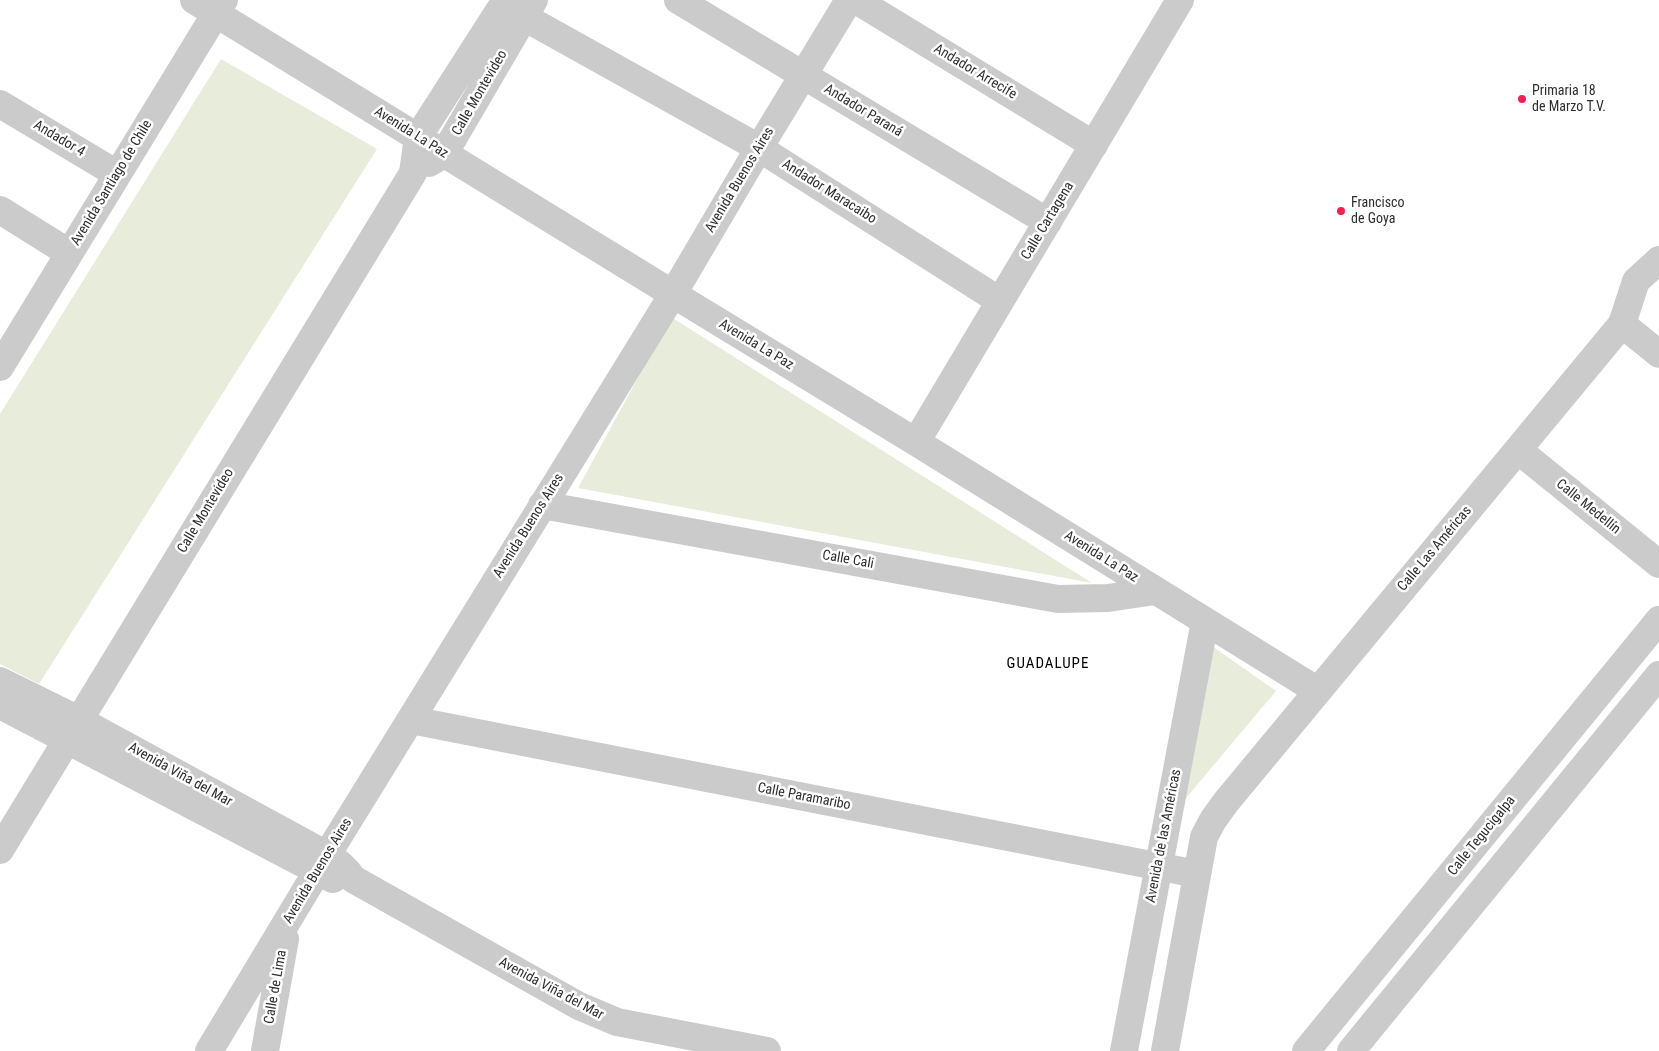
<!DOCTYPE html>
<meta charset="utf-8">
<style>
body{margin:0}
canvas{display:block;background:#fff}
</style>
<canvas width="1659" height="1051"></canvas>
<script>
const context = document.querySelector('canvas').getContext('2d');
context.lineJoin = 'round';
function paint(path, color) {
  context.fillStyle = color;
  context.fill(path, 'evenodd');
}
function trace(path, color, width, dash) {
  context.strokeStyle = color;
  context.lineWidth = width;
  context.lineCap = dash ? 'butt' : 'round';
  context.setLineDash(dash || []);
  context.stroke(path);
}
function label(font, color, halo, rows, align = 'center') {
  context.font = font + ' "Roboto Condensed",sans-serif';
  context.lineWidth = 5;
  context.setLineDash([]);
  context.textBaseline = 'middle';
  context.strokeStyle = halo;
  context.fillStyle = color;
  for (const [text, x, y, turn = 0] of rows) {
    context.save();
    context.translate(x, y);
    context.rotate((+turn || 0) * Math.PI / 180);
    context.textAlign = isNaN(turn) ? turn : align;
    if (halo) context.strokeText(text, 0, 0);
    context.fillText(text, 0, 0);
    context.restore();
  }
}
const green = new Path2D(`
 M221,59L377,149L39,684L0,664V414Z
 M671,317L1092,583L578,488Z
 M1205,641L1276,691L1176,810Z`);
const street = new Path2D(`
 M194,0L673,294L916,442L1318,691
 M678,0L1048,222
 M856,0L1094,145
 M524,17L759,148L1000,301
 M0,104L117,174
 M429,163L444,154L534,0
 M0,210L69,253
 M1622,324L1659,354
 M0,367L224,0
 M916,442L1180,0
 M1518,450L1659,564
 M542,505L1058,599L1108,598L1155,591
 M0,681L79,720L327,855C338,862 346,868 353,879L579,1006L617,1022L767,1051
 M0,705L333,879
 M411,720L1197,874
 M0,850L413,173L418,137L506,0
 M209,1051L327,855L673,294L759,148L849,0
 M265,1051L285,939
 M1124,1051L1205,621
 M1165,1051L1204,837L1213,820L1226,802L1622,324L1636,281L1659,260
 M1306,1051L1659,620
 M1351,1051L1659,675`);
const markers = [
 [1522,99,5,"#f52152"],
 [1341,211,5,"#f52152"]
];
const streetNames = [
 ["Andador Arrecife",975,72,31],
 ["Calle Montevideo",480,93,-60],
 ["Andador Paraná",863,111,31],
 ["Avenida La Paz",411,133,32],
 ["Andador 4",59,139,31],
 ["Avenida Buenos Aires",740,180,-59],
 ["Avenida Santiago de Chile",112,183,-59],
 ["Andador Maracaibo",829,192,32],
 ["Calle Cartagena",1048,221,-59],
 ["Avenida La Paz",756,345,31],
 ["Calle Medellín",1588,507,39],
 ["Calle Montevideo",206,511,-59],
 ["Avenida Buenos Aires",529,526,-58],
 ["Calle Las Américas",1435,549,-50],
 ["Avenida La Paz",1101,557,32],
 ["Calle Cali",848,560,10],
 ["Avenida Viña del Mar",180,775,29],
 ["Calle Paramaribo",804,797,11],
 ["Avenida de las Américas",1164,836,-79],
 ["Calle Tegucigalpa",1482,836,-51],
 ["Avenida Buenos Aires",318,871,-59],
 ["Calle de Lima",276,987,-80],
 ["Avenida Viña del Mar",551,989,28]
];
const poiNames = [
 ["Primaria 18",1532,91],
 ["de Marzo T.V.",1532,107],
 ["Francisco",1351,203],
 ["de Goya",1351,219]
];
const neighbourhoodNames = [
 ["GUADALUPE",1048,664]
];
paint(green, '#e7edda');
trace(street, '#cbcbcb', 28);
for (const [x, y, r, color] of markers) {
  const dot = new Path2D();
  dot.arc(x, y, r, 0, 2 * Math.PI);
  context.fillStyle = color;
  context.fill(dot);
  trace(dot, '#fff', 2);
}
label('14px', '#2e2e2e', '#fff', streetNames);
label('14px', '#2e2e2e', '#fff', poiNames, 'left');
context.letterSpacing = '1px';
label('15px', '#000', '#fff', neighbourhoodNames);
context.letterSpacing = '0px';
</script>
